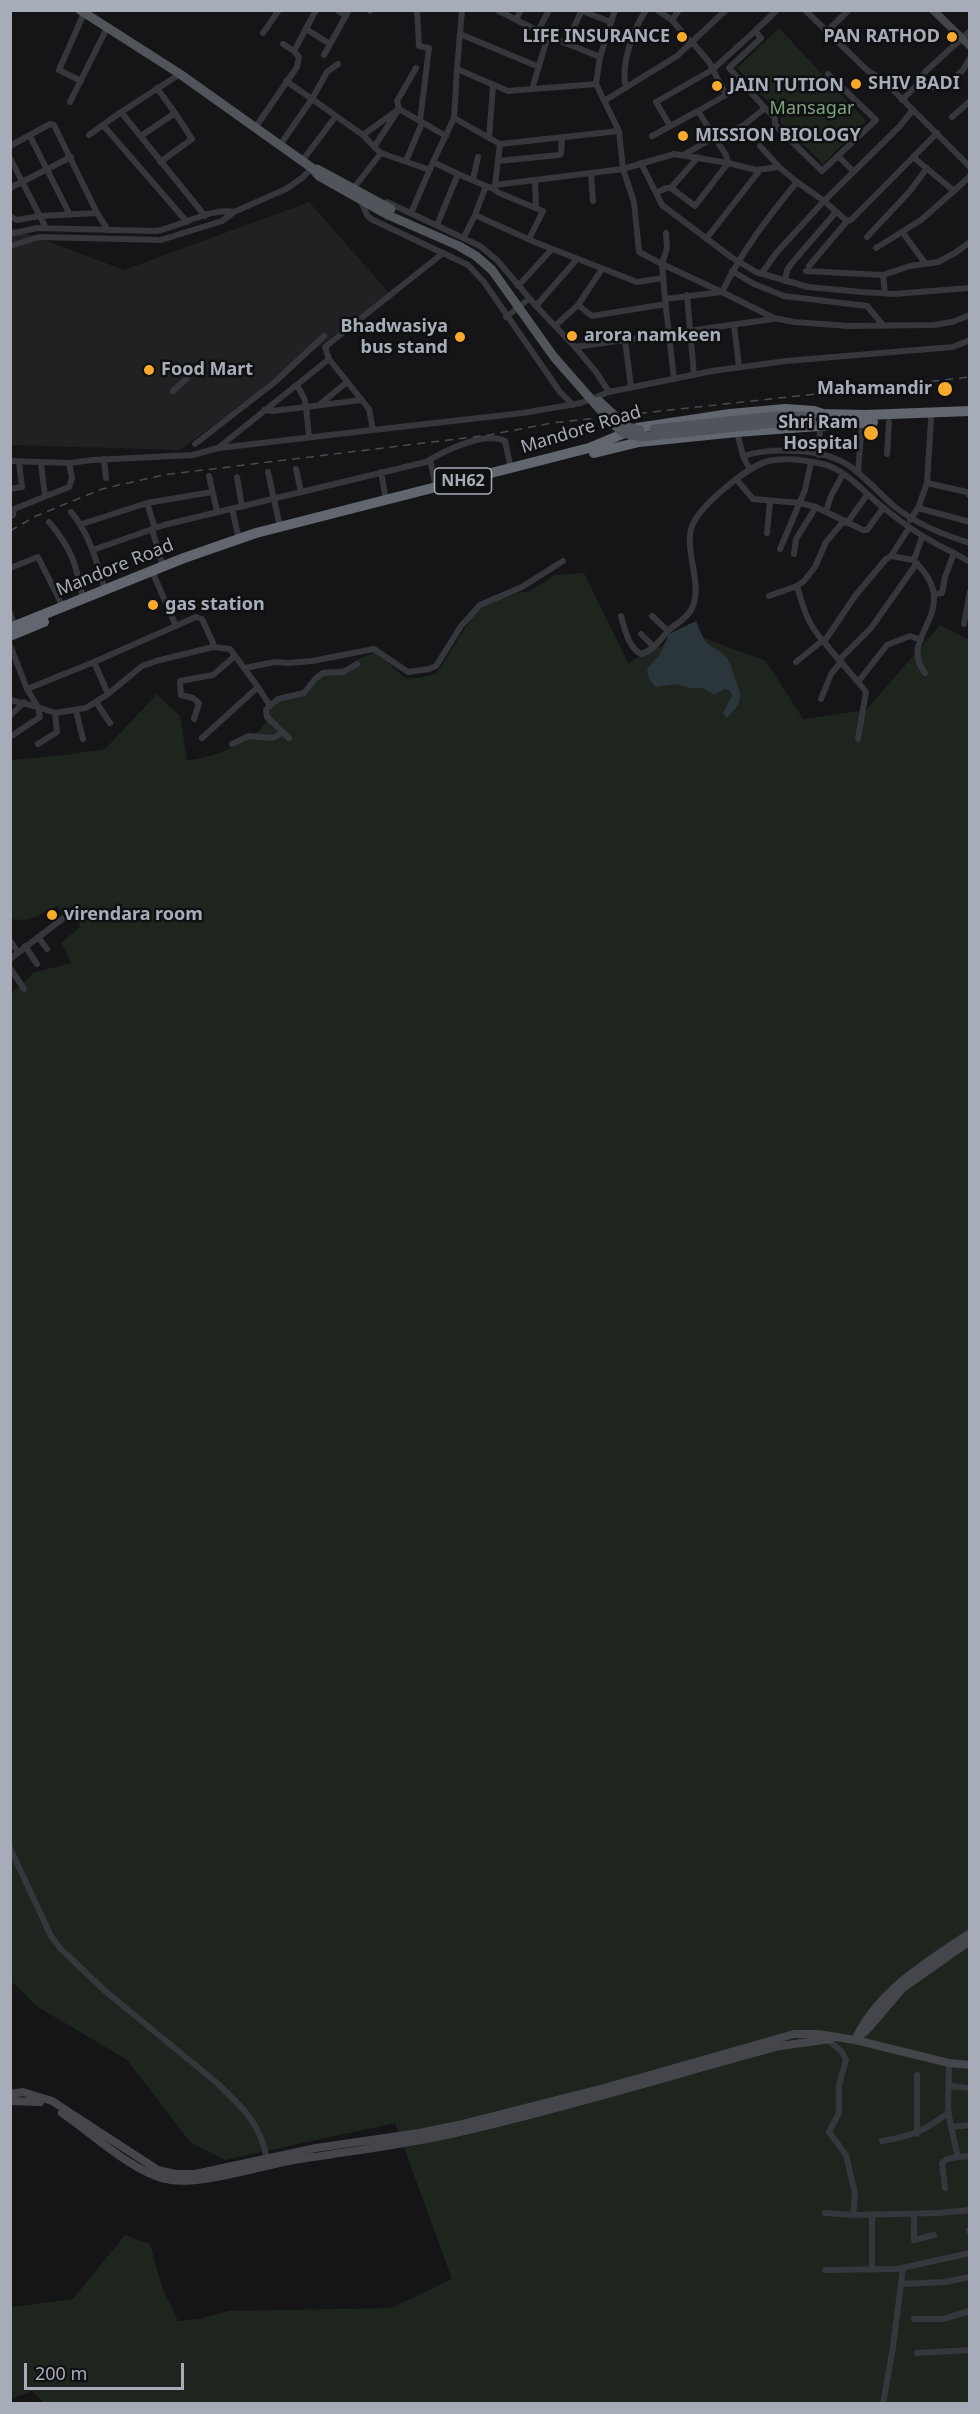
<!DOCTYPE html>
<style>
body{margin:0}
#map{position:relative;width:980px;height:2414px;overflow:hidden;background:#151517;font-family:"Noto Sans",sans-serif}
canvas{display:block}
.frame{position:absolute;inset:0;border:12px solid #a7adb8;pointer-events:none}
.scale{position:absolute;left:24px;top:2363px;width:160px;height:27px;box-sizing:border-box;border:3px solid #a7adb8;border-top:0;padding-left:8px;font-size:18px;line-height:21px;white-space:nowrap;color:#a7adb8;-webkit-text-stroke:4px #101012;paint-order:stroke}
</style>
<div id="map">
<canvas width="980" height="2414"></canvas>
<div class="frame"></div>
<div class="scale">200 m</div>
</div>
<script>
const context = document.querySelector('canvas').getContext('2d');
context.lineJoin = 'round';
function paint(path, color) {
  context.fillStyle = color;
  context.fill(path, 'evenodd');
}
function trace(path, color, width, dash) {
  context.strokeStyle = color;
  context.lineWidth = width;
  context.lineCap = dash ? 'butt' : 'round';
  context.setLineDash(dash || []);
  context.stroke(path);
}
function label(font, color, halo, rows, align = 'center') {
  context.font = font + ' "Noto Sans",sans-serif';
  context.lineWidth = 5;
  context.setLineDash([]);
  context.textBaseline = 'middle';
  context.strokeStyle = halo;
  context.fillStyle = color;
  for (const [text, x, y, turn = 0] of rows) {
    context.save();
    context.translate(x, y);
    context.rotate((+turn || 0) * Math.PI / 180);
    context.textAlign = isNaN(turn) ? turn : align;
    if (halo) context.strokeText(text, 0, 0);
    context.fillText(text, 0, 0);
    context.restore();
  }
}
const built = new Path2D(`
 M309,202L390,294L180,450L11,445L10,227L124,270Z`);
const green = new Path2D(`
 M779,28L866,121L823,164L780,122L781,116L737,68Z
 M584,573L628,663L688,632L766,661L803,719L866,710L940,625L969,640V2403H44L32,2391L11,2399L10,2311L13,2307L73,2299L125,2235L150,2244L162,2287L178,2321L198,2319L229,2311L391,2308L452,2279L395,2123L225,2160L191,2143L127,2060L38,2007L11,1981V994L35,972L72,963L61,943L80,927L73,906L62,913L57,906C37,915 35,922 11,919V760L65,755L105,749L157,694L180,716L187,760C208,760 256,741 266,722C269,717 271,709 273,704L309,688L325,669L346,668L358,659L376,652L405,678H417L436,674L477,610L504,596L529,591L556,575Z`);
const water = new Path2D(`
 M696,621C699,628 702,637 706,642C710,647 717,649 722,653C733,663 731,669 736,681C743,700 741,703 727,718L723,714L732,695L730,691L725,689L714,695L702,688H690L676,684L656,687L649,679L647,669L660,654L669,634Z`);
const street = new Path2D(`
 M337,10L346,16
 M369,10L370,11
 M417,10L419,46L429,48L420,121
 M497,10L548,36L532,89
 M657,10L672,20
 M679,10L672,20L691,43
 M805,10L868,71L882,79L970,167
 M582,11L611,22
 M516,20L521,10
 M306,29L330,44
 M573,29L582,10
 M538,31L549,10
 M826,32L849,10
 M263,33L279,10
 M460,34L539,67
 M548,36L600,57L596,84
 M692,42L709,62L726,95L698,111
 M283,44L294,51
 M324,55L349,10
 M600,57L615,10
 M457,69L462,10
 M921,76L931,88L937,84L947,85L963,70L970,58
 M81,81L59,70L84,13
 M286,81L312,99L327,72L338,64
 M157,88L175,113
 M626,88C620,65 633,30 646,10
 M902,100L917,85L926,71L970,31
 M604,101L677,56L726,10
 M70,102L107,28
 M765,108L775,118V125L822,171L876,120L828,74
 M121,112L205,216
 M336,116L363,135
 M952,117L970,101
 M454,118L457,69L508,91L596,84L619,131
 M103,125L187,222
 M670,126L656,102L712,70L755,31
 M255,128L297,67L299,57L294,51L316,10
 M89,135L121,112L180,74
 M30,136L70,215
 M141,136L175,113L192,139L160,162
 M652,136L698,111L726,155L728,163L674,154L623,169L634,202L639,252L662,264L667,248L666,233
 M489,138L493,86
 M716,138L744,125L765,108L729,68L761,38L755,31L777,10
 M280,145L312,99L336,116L302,161
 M10,146L50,124L54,125L97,213L108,230
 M760,146L779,167
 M374,147L363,135L399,109L397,101L416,68
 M685,154L715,137
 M838,156L853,171
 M913,157L954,191L970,176
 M10,158L46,228
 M406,161L422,123
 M498,161L559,155L561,154L562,137
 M433,162L454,118L500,144L619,131L623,169L495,185L494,189L499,193L543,211L529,239
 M641,163L662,205L731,257L756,272L808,287L862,292L894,294L970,288
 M430,170L381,153L374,147L399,109L446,136
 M591,174L593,201
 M473,179L478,157
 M535,181L536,208
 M797,182L824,201L899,127L913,110
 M495,185L500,144
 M10,188L71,157
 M353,189L381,153
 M494,189L486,186L475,215L537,243L637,282L663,278
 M656,193L666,188H671L698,157
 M361,201L367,215L371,219L468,265L484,282L560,392L573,405
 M387,202L480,246L497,260L536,306L575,347L596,372L609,392
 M411,213L433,162L458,174
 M10,216L17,220L40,216L97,213
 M437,225L458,174L486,186
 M903,233L925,263
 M10,234L37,228L156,231C179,227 212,207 234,212
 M464,237L475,215
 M867,237L910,191L927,168
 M706,239L760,170
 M10,246L39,237L161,240L222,221L234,212L286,189L302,178L312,168
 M876,248L921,220L954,191
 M809,266L847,221
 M732,271L754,284L784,296L867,306L883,325
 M806,271L883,275L910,266L938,262L955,253L970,242
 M762,273L777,252L824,201L847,221L851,220L937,133
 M883,275L885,293
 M785,281L787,270L792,263L836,212
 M518,286L552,249
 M687,295L694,375
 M665,299L662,264L722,292C742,251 768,217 797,182L779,167L756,170L728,163L695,206L671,188
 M578,305L602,269
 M536,306L577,259
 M506,317L529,299
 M734,325L739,367
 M555,326L578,305L592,316L666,304
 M625,340L631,387
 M575,347L773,319
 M329,359L325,347L443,253
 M674,379L665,299L722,292L774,318L794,322L849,326L934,325L952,322L970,315
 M297,385L305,400L306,407L361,400
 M173,391L187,378
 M319,405L347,382
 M264,410L272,411L306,407L309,437
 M737,432L743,456
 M195,444L275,382L324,336
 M219,448L373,430
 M887,454L889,422
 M819,455L820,425
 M104,459L106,478
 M430,460L436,487
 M10,461L69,463L72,478L69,487L14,509L13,515L10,517
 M69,463L93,460L193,455L218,448L329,359L369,409L373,430L523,413L581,403L609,392L712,371L786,361L953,347L970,340
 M41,464L45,496
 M296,469L301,492
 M750,470L743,456C772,447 825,448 851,467C867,479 880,494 895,507C917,524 943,535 970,543
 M268,472L280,527
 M381,472L386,500
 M858,473L862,422
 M209,476L217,511
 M237,477L242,507
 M737,480L753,499L800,503L816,507L863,530H867L883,508
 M927,483L967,492L970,496
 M10,489L22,487L19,462
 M147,503L212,492
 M918,508L970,522
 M232,509L239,539
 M826,511L831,496L843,474
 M71,512C90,534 97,563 105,590
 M910,520L918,508L927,483L931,419
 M49,522C72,549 76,564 83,599
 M847,523L867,495
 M82,524L147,503L155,528
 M152,529L163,567
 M767,533L770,501
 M780,549L805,490L811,462
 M93,550L164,525L426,462C444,451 484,431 505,441L511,469
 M794,554L796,539L816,507
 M891,556L909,528
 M914,561C967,611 895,636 925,673
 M10,568L38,557L63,607
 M152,571L176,626
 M797,586C803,608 808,625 824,642L855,596L886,559L891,556L914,560L922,537
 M934,594L942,593L945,577L954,553L970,562
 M769,596L797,586L804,581L815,567L826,542L843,522
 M10,613L15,626
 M621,616C625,629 628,647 641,654C653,651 660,640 668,631C675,624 686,619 691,610C704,587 685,554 691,529C697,507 747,467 768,461C786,457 806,460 823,464C847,470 865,494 885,509C907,527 928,541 954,553
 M652,616L668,631
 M964,624L970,591
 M641,634L654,647
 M824,642L839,660L871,628L917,563
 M10,645L27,689L38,707L55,713L86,708L108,694L142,666L156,661L213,647L230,649L258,687L202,738
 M94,662L196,617L202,619L213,643V647
 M796,662L822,641
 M245,668L275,662L288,663L312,661L374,649L408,672L429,669L436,666L461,626L480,605L522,587L563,561
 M258,687L270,706L278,699L304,693L316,678L323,673L343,672L357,664
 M27,689L94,662L108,694
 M821,699L831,674L841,662L858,682
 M10,700L38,707L40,717L10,737
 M96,702L110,723
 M270,706L266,710L267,717L289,738
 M76,711L83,739
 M10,716L24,702
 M194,719L199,703L193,698L181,695L180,681L213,675L235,656
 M858,739L866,692L858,682L887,645L910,636L921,640
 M38,744L57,732L55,713
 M232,744L249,736L273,738L282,733
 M38,937L47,949
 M10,941L18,952
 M25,946L37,964
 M10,959L70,913
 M10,968L24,989
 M10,1848L51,1936L60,1948L104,1990L217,2083C243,2108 259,2121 267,2158
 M827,2039L842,2052L846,2060L839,2085V2113L829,2132L846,2155L855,2194L853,2215L938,2213L970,2210
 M949,2063L948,2109L951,2127L970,2125
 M917,2075V2134
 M949,2086L970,2088
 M951,2127L958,2157L970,2156
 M882,2141C912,2136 925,2131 949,2112
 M945,2188L942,2163L947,2159L958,2157
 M825,2213L853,2215
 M914,2214V2240L934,2235
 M872,2215V2269
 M969,2230L970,2233
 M825,2270L897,2269L970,2253
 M901,2284L945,2282L970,2277
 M914,2319H943L970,2311
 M917,2353L970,2350
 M883,2404L893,2347L903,2268`);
const secondary = new Path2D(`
 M933,10L970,46
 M857,2038L867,2030L903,1988L970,1941
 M855,2040C878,1990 926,1963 970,1933
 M10,2094L23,2092L52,2101L158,2170L175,2174H195L316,2148L419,2133L463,2124L597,2090L794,2034H818L855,2040L949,2063L970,2065
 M10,2101L40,2102
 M62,2113C90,2132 132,2171 165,2179C195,2187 256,2167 289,2161C348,2151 406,2145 464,2131C570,2107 675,2074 780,2046L831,2039`);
const primary = new Path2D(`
 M80,10L180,74L312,168L319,176L388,215
 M317,169L391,209`);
const highway = new Path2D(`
 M594,453L639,442L737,432L873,422
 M10,628L184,558L256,533L589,448L637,428L730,414L785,409L814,411L823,414L865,415L970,411
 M10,636L44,622`);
const rail = new Path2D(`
 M10,531L36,516L102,489L163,475L489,435L552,423L970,377`);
const primaryBridge = new Path2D(`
 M388,215L459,246L476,256L492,270L554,357L611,422L623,433L641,437L785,422H812
 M599,401L627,427L640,430
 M654,429L775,416H812`);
const markers = [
 [682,37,6,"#f8aa2c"],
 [952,37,6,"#f8aa2c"],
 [856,84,6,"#f8aa2c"],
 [717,86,6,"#f8aa2c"],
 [683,136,6,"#f8aa2c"],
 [572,336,6,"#f8aa2c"],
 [460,337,6,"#f8aa2c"],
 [149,370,6,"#f8aa2c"],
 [945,389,8,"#f8aa2c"],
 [871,433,8,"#f8aa2c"],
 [153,605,6,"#f8aa2c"],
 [52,915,6,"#f8aa2c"]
];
const shields = [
 [463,481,57]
];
const shieldNames = [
 ["NH62",463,481]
];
const poiNames = [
 ["LIFE INSURANCE",670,37,"right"],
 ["PAN RATHOD",940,37,"right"],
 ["SHIV BADI",868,84],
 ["JAIN TUTION",729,86],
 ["MISSION BIOLOGY",695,136],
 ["Bhadwasiya",448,327,"right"],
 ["bus stand",448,348,"right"],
 ["arora namkeen",584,336],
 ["Food Mart",161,370],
 ["Mahamandir",932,389,"right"],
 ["Shri Ram",858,423,"right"],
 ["Hospital",858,444,"right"],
 ["gas station",165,605],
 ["virendara room",64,915]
];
const parkNames = [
 ["Mansagar",812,109]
];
const streetNames = [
 ["Mandore Road",581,430,-17],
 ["Mandore Road",115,568,-22]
];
paint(built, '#212124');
paint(green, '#1d251e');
paint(water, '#2b353c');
trace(street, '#36373c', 6);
trace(secondary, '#44464c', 8);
trace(primary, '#52545b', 9);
trace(highway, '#62666e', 10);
trace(rail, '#494b51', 1.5, [8, 6]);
trace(primaryBridge, '#52545b', 9);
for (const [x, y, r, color] of markers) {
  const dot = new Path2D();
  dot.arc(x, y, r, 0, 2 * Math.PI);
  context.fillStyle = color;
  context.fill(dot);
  trace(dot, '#101012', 2);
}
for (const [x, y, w] of shields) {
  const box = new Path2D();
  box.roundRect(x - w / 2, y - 13, w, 26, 4.5);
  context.fillStyle = '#101012';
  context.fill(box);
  trace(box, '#a7adb8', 1.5);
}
label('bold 16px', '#a7adb8', null, shieldNames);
label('bold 18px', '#a7adb8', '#101012', poiNames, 'left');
label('18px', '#7da47d', '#101012', parkNames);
label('18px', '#a7adb8', '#101012', streetNames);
</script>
